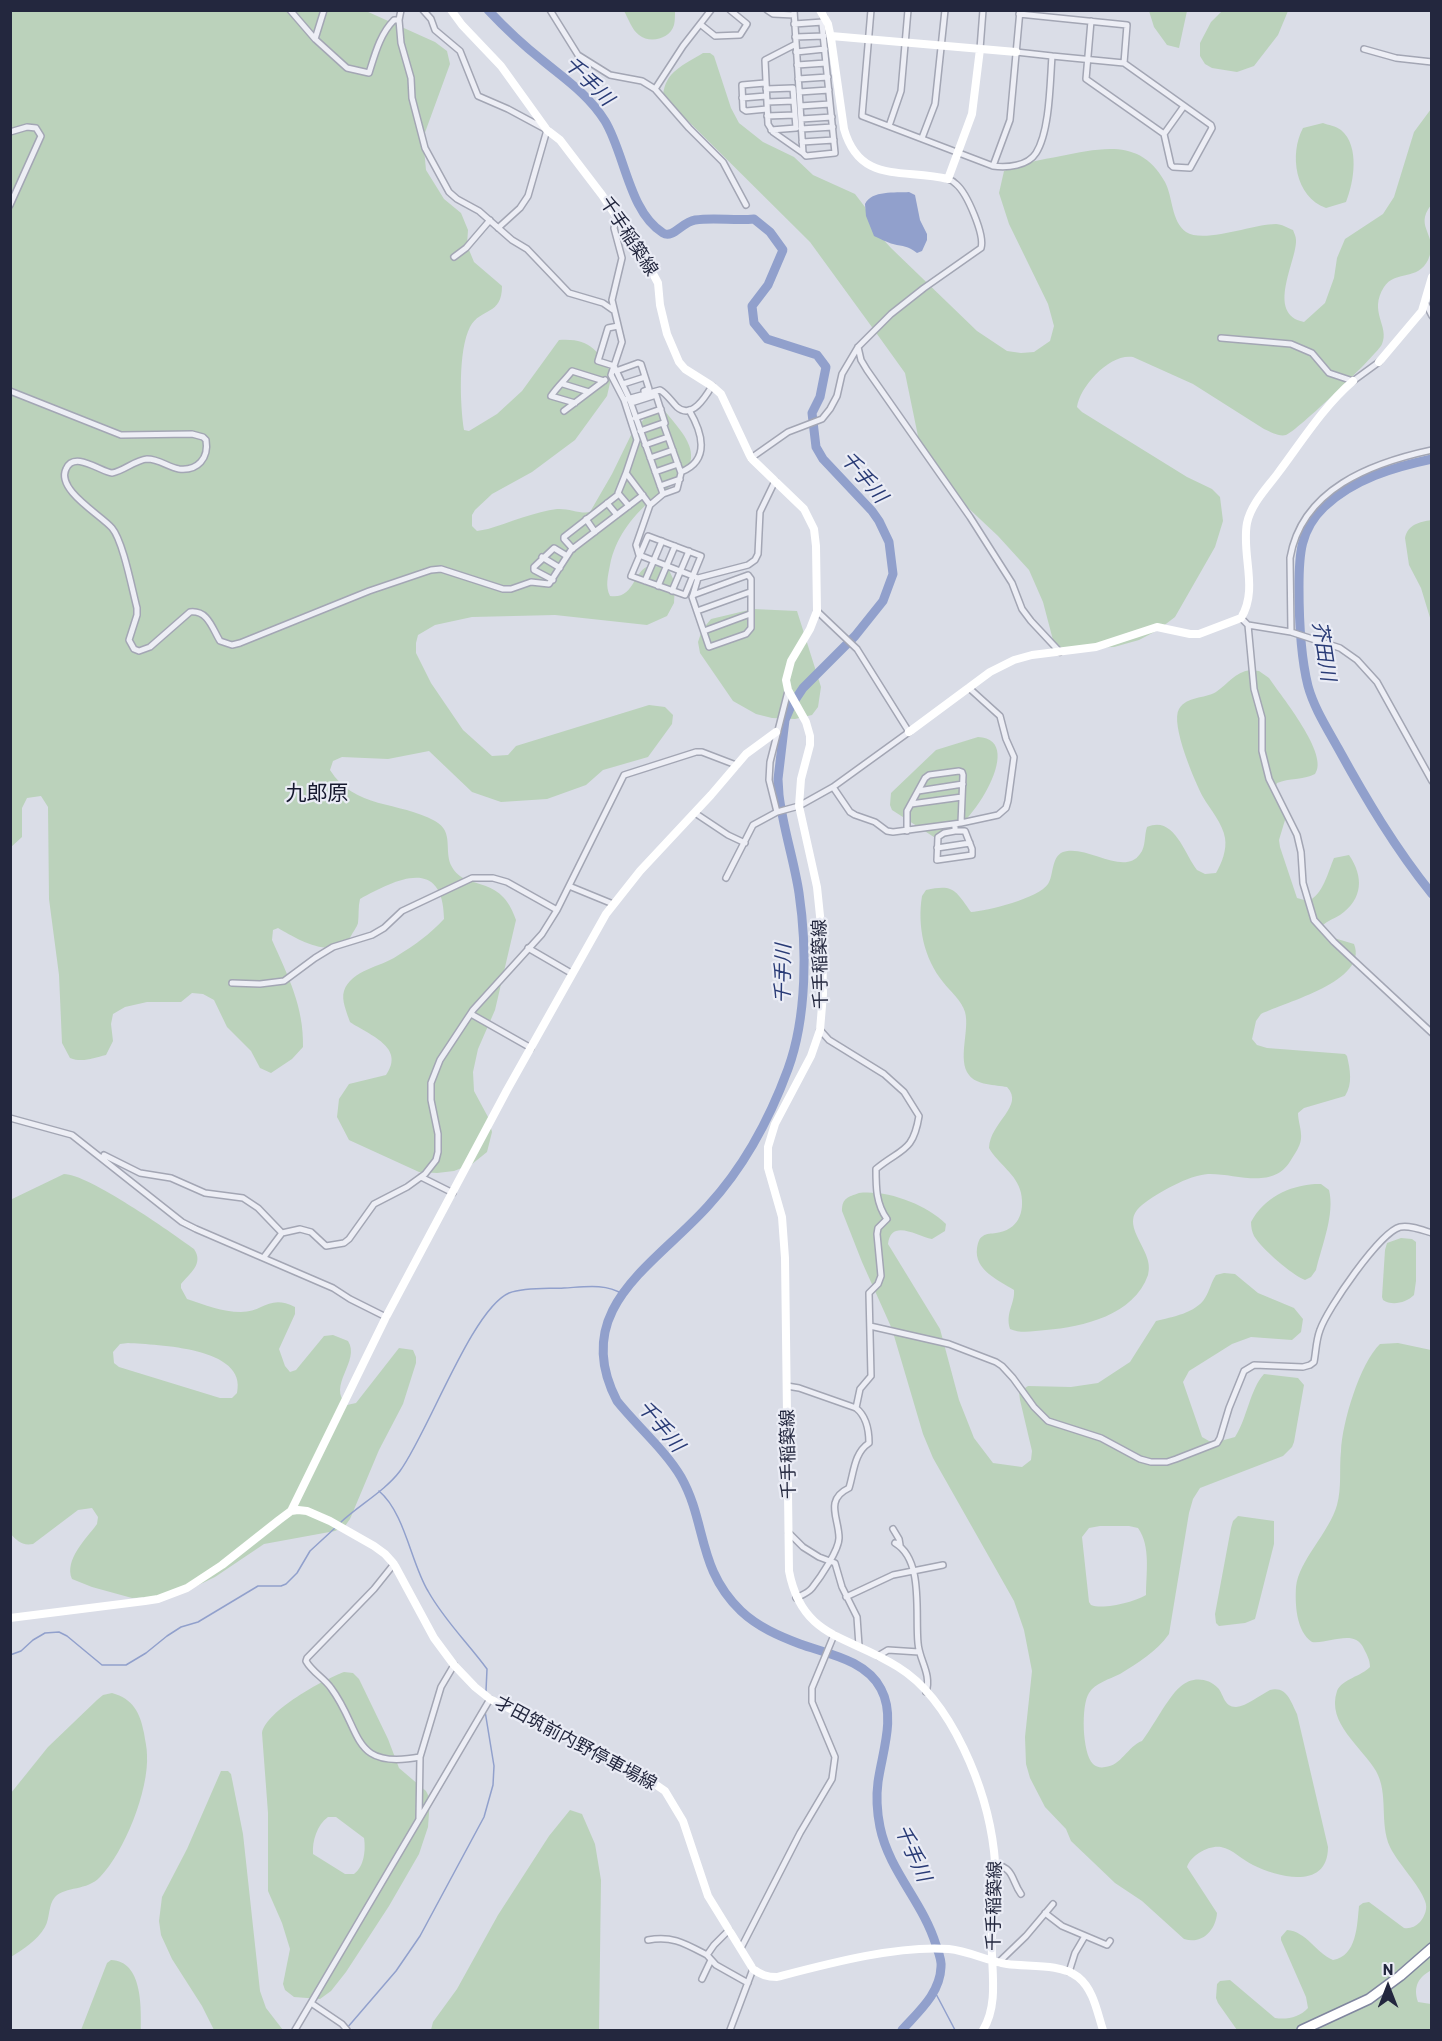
<!DOCTYPE html>
<meta charset="utf-8">
<style>
body{margin:0}
#map{position:relative;width:1442px;height:2041px;overflow:hidden;background:#dadde7;font-family:Barlow,sans-serif}
canvas{display:block}
.frame{position:absolute;inset:0;border:12px solid #23273e;pointer-events:none}
.north{position:absolute;left:1358px;top:1957px;width:60px;height:60px;-webkit-text-stroke:4px #eaecf5;paint-order:stroke;rotate:0deg;font-size:16px;font-weight:700;line-height:24px;text-align:center;color:#23273e}
.north::after{content:'';display:block;margin:auto;width:21px;height:27px;background:#23273e;clip-path:polygon(50% 0,100% 100%,50% 72%,0 100%)}
</style>
<div id="map">
<canvas width="1442" height="2041"></canvas>
<div class="frame"></div>
<div class="north">N</div>
</div>
<script>
const context = document.querySelector('canvas').getContext('2d');
context.lineJoin = 'round';
function paint(path, color) {
  context.fillStyle = color;
  context.fill(path, 'evenodd');
}
function trace(path, color, width, dash) {
  context.strokeStyle = color;
  context.lineWidth = width;
  context.lineCap = dash ? 'butt' : 'round';
  context.setLineDash(dash || []);
  context.stroke(path);
}
function label(font, color, halo, rows, align = 'center') {
  context.font = font + ' Barlow,"Noto Sans JP",sans-serif';
  context.lineWidth = 4.5;
  context.setLineDash([]);
  context.textBaseline = 'middle';
  context.strokeStyle = halo;
  context.fillStyle = color;
  for (const [text, x, y, turn = 0] of rows) {
    context.save();
    context.translate(x, y);
    context.rotate((+turn || 0) * Math.PI / 180);
    context.textAlign = isNaN(turn) ? turn : align;
    if (halo) context.strokeText(text, 0, 0);
    context.fillText(text, 0, 0);
    context.restore();
  }
}
const green = new Path2D(`
 M1223,10H1288V11L1278,35L1254,66L1237,72L1212,68L1205,64L1200,56V43L1211,22Z
 M10,11H366L435,42L447,51L450,64L423,138L426,170L444,199L461,213L468,230L467,245L474,262L502,286C502,316 481,307 470,327C458,350 460,405 464,430L469,431L497,414L522,391L559,340C590,338 597,350 612,374L607,396L575,440L532,472L492,494L475,510L472,515V526L477,531L488,529C508,523 537,511 557,509C568,508 580,514 590,512L612,474L632,433L652,410H664C674,423 693,441 691,458C689,479 665,488 651,500C631,518 615,539 610,565C608,576 605,586 610,596C635,600 633,569 650,566C656,565 663,568 669,570L675,583L674,603L667,616L647,625L555,615L472,617L435,625L418,635L416,643V653L431,683L463,730L492,756L508,755L516,746L649,705L665,707L673,715L672,724L648,757L603,770L586,785L547,799L501,802L472,792L429,751L388,759L342,757L333,761L330,770C354,809 399,801 435,821C455,832 443,851 452,867C466,892 501,873 516,920L495,1010L478,1049L473,1072L474,1091L488,1117L492,1132L487,1152L472,1164L454,1171L437,1173L419,1172L349,1140L337,1117L339,1099L349,1084L386,1075C406,1047 369,1035 350,1022C347,1013 341,1000 344,991C351,970 381,967 397,956C415,945 430,934 444,919C443,855 395,880 360,899C358,907 359,915 358,923C357,927 353,932 351,936C335,962 297,939 278,928L273,930L272,940C288,976 304,1007 303,1047L292,1059L271,1073L260,1068L251,1051L227,1027L214,1000L203,994L192,993L181,1002H147L125,1007L113,1014L111,1024L113,1041L106,1055C93,1058 83,1063 70,1058L62,1043L59,975L49,899L48,807L41,796L27,798L22,808V837L10,848Z
 M624,11H675C675,15 675,21 674,25C670,39 650,44 639,35C632,30 628,18 624,11Z
 M1149,11H1187L1179,48L1167,45L1154,27Z
 M703,53H710L714,56L731,108L739,123L763,142L794,157L813,175L855,194L865,207L871,226L891,248L977,331L1007,351L1021,353L1034,352L1050,341L1054,326L1048,304L1009,224L999,193L1004,171C1022,162 1041,160 1061,156C1102,148 1141,138 1165,182C1173,197 1171,221 1186,232C1204,244 1253,224 1276,224C1281,224 1288,228 1293,230C1294,233 1296,236 1296,240C1297,261 1265,314 1304,322L1325,303L1334,278L1337,258L1345,239L1383,214L1394,197L1414,132L1431,109V205C1413,228 1440,235 1428,260C1418,281 1395,270 1384,287C1368,312 1390,326 1382,344C1378,354 1296,432 1286,435C1279,437 1271,432 1264,429L1193,384L1133,357C1110,353 1080,386 1077,407L1082,412L1187,477L1212,489L1220,497L1223,521L1215,547L1175,617L1158,630L1139,640L1114,647L1063,649L1053,640L1043,602L1029,570L998,536L947,488L919,441L905,373L877,334L810,242L663,96C665,71 684,65 703,53Z
 M1323,123C1328,125 1336,126 1341,130C1360,146 1354,182 1346,202L1326,208C1295,197 1289,154 1303,128Z
 M1431,520H1432L1431,621L1421,588L1409,565L1405,538C1408,524 1420,522 1431,520Z
 M753,609L797,611L821,687L818,707L812,715L795,719L772,718L756,714L733,701L700,653L698,642L702,630L711,619Z
 M1250,670L1259,671L1269,678C1281,696 1330,755 1315,774C1303,780 1289,778 1277,783L1275,788L1288,810L1279,840L1280,847L1297,898L1308,901C1323,895 1328,872 1334,858L1349,855C1364,877 1363,899 1340,915C1333,919 1325,922 1320,928L1324,935L1354,944C1369,981 1285,1002 1261,1014L1256,1021L1252,1039L1257,1045L1267,1048L1345,1054L1347,1056C1350,1069 1353,1084 1345,1096L1304,1108L1298,1113C1298,1121 1302,1131 1301,1139C1300,1147 1295,1153 1291,1160C1273,1191 1236,1173 1208,1174C1189,1175 1157,1193 1142,1205C1116,1226 1156,1250 1148,1275C1134,1315 1083,1327 1046,1330C1034,1331 1021,1334 1010,1329C1005,1313 1015,1304 1014,1290C998,1280 974,1270 977,1248C978,1243 979,1238 983,1236C987,1233 991,1234 996,1233C1018,1230 1025,1213 1021,1193C1017,1174 998,1164 989,1148C990,1122 1025,1106 1007,1087C996,1085 976,1085 969,1075C957,1060 970,1030 965,1012C962,1001 950,991 943,982C924,959 917,926 922,896L926,890C954,884 955,890 971,912C987,911 1039,898 1048,884C1054,875 1051,857 1063,852C1087,844 1124,877 1140,854C1146,847 1144,836 1147,827C1174,815 1184,853 1197,870L1205,874L1216,873C1222,863 1227,849 1225,838C1223,824 1210,809 1203,797C1195,782 1170,724 1179,709C1187,696 1204,699 1216,692C1228,684 1235,672 1250,670Z
 M978,737C1031,739 963,841 937,839L892,810L890,805L891,793L936,750Z
 M64,1174C88,1174 171,1232 194,1249C204,1264 190,1273 181,1284V1288L187,1299C205,1305 222,1312 241,1312C264,1312 269,1294 295,1307V1314L279,1349L285,1366L290,1372L296,1370L324,1336L333,1335L348,1341C361,1361 326,1386 347,1405L356,1403L399,1348L413,1350L416,1357V1363L403,1404L379,1450L350,1519L345,1526L335,1531L264,1544L215,1577L184,1592L153,1597L132,1598L92,1587L72,1579C64,1560 86,1539 97,1524L98,1517L92,1508L78,1510L33,1544C22,1546 17,1541 10,1533V1200ZM128,1343C157,1345 248,1347 237,1393L232,1398H220L119,1367L114,1363L113,1352L120,1344Z
 M1315,1184H1321L1329,1190C1335,1214 1322,1245 1316,1270L1311,1277L1305,1280C1292,1275 1262,1249 1254,1236C1252,1232 1251,1227 1251,1222C1264,1198 1288,1186 1315,1184Z
 M859,1193C888,1190 925,1204 946,1224L945,1231L932,1239C917,1236 891,1218 888,1244L940,1329L959,1400L974,1438L993,1463L1022,1467L1031,1460L1032,1451L1020,1400L1019,1392L1028,1386L1071,1387L1098,1383L1130,1362L1156,1321C1172,1317 1196,1313 1205,1298C1210,1290 1211,1282 1216,1275L1224,1273L1235,1274L1258,1293L1294,1308L1303,1319L1301,1332L1292,1340L1251,1337L1232,1344L1189,1371L1183,1382L1202,1437L1209,1441L1217,1442L1235,1437C1247,1419 1250,1389 1264,1374L1298,1378L1304,1385L1294,1442L1292,1447L1283,1456L1200,1488L1193,1499L1189,1513L1169,1634C1157,1651 1138,1663 1120,1674C1110,1679 1095,1683 1089,1693C1081,1705 1082,1753 1093,1764C1096,1767 1101,1768 1105,1767C1121,1766 1128,1746 1142,1741C1153,1727 1168,1697 1180,1687C1191,1677 1207,1677 1218,1688C1224,1695 1224,1707 1236,1707C1247,1706 1260,1695 1270,1690C1287,1686 1291,1702 1297,1714L1328,1847C1328,1890 1279,1878 1253,1865C1242,1860 1233,1849 1221,1847C1209,1845 1191,1855 1187,1867L1217,1913C1216,1930 1202,1945 1184,1939L1142,1901L1115,1883L1071,1841L1066,1829L1045,1807L1030,1778L1026,1764L1025,1737L1032,1671L1024,1630L1014,1601L933,1458L923,1434L892,1329L862,1262L842,1211C842,1198 848,1197 859,1193ZM1100,1526H1129L1138,1528C1151,1546 1146,1574 1146,1595C1135,1602 1103,1610 1091,1605L1089,1602L1082,1537L1089,1528Z
 M1401,1238L1412,1239L1416,1242V1281L1414,1295C1406,1303 1392,1306 1383,1300L1382,1297L1385,1250L1387,1243Z
 M1398,1343L1431,1350L1432,1970C1418,1977 1413,1987 1418,2002L1431,2004V2030H1237L1218,2003L1216,1998L1217,1984L1220,1981L1230,1980L1275,2018C1287,2020 1300,2017 1308,2008L1306,1997L1281,1940V1937L1287,1930C1306,1931 1316,1953 1333,1960C1357,1956 1357,1925 1359,1906L1363,1903L1369,1902L1404,1928C1410,1929 1415,1927 1420,1922C1425,1916 1428,1908 1425,1901C1419,1884 1399,1865 1390,1847C1379,1823 1389,1794 1376,1771C1362,1747 1326,1723 1337,1691C1342,1679 1362,1676 1370,1667C1370,1660 1367,1655 1364,1649C1355,1628 1330,1644 1312,1642C1296,1631 1295,1604 1296,1587C1299,1560 1329,1533 1337,1505C1342,1487 1339,1469 1341,1451C1342,1423 1360,1363 1380,1344Z
 M1238,1516L1274,1521V1544L1255,1619L1245,1623L1219,1626L1216,1623L1215,1614L1231,1528L1233,1521Z
 M344,1672L353,1673L359,1679L388,1739L399,1768L426,1791L430,1799L428,1827L419,1854L389,1906L346,1972L331,1991L320,1999L294,1997L285,1990L283,1984L290,1949L282,1923L268,1891V1813L262,1733C267,1710 323,1680 344,1672ZM328,1817H336L364,1838C366,1850 364,1867 354,1874H345L313,1854C312,1841 317,1825 328,1817Z
 M112,1693C133,1699 140,1712 144,1733C145,1740 147,1748 147,1755C149,1790 124,1853 100,1877C87,1891 66,1886 55,1897C48,1905 50,1918 45,1927C37,1941 23,1949 11,1957V1793L48,1747L97,1700L103,1695Z
 M221,1771H228L231,1774L243,1834L260,1991L266,2008L283,2030H214L202,2006L172,1959L161,1935L159,1921L162,1897L187,1849Z
 M570,1810L582,1814L595,1844L601,1880L599,2030H431L433,2022L457,1989L498,1915L549,1836Z
 M111,1960C143,1961 141,2008 141,2030H81L107,1963Z`);
const water = new Path2D(`
 M909,192L915,195L920,220L927,234V240L922,251L917,253C907,245 904,247 893,244C888,243 879,238 874,236L866,216L865,204C872,190 895,193 909,192Z`);
const stream = new Path2D(`
 M379,1491C405,1513 411,1563 428,1591C444,1620 468,1643 487,1669L486,1691
 M341,1522C359,1505 385,1491 400,1471C428,1433 472,1309 509,1293C526,1287 547,1289 564,1288C583,1287 606,1283 622,1294
 M10,1655L21,1651L33,1640L45,1633L59,1632L67,1636L102,1665H126L146,1653L167,1636L181,1627L198,1622L258,1586H281L286,1584L297,1573L310,1551L335,1528
 M935,1992L955,2030
 M347,2028L396,1971L420,1936L484,1817L493,1785L494,1766L485,1711`);
const river = new Path2D(`
 M488,10C505,28 523,45 542,60C565,79 589,95 605,121C625,154 629,212 663,233C673,239 682,222 695,220C715,217 734,221 754,219L770,232L783,250L768,285L752,306L754,323L767,339L817,355L826,367L820,397L812,413L816,447L823,459L872,511L879,521L889,542L893,574L883,601L855,636L803,688L791,706L785,720L778,779L779,795C783,828 794,860 799,893C807,947 807,1017 788,1069C770,1118 743,1168 708,1206C655,1265 569,1309 617,1401C636,1425 666,1451 681,1477C707,1523 697,1569 741,1611C758,1627 779,1636 800,1644C828,1654 866,1660 881,1689C896,1717 882,1753 878,1782C876,1797 877,1812 880,1827C889,1871 923,1902 936,1945C938,1951 942,1960 941,1967C940,1994 918,2012 902,2030
 M1432,459C1394,467 1353,479 1324,507C1300,530 1299,555 1299,587C1299,619 1300,654 1308,686C1314,708 1327,728 1338,748C1366,799 1395,848 1432,894`);
const street = new Path2D(`
 M290,10L315,39
 M324,10L315,39L347,68L369,73C375,54 380,34 394,20H399
 M401,10L399,20L401,43L411,78L412,98L425,148L449,192L457,199L479,211L512,240L527,249L569,293L603,303L613,310
 M423,10L431,19L435,30L460,51L478,96L508,109L547,130L528,196L520,208L498,228
 M550,10L578,55L610,75L642,81L655,89L689,128L723,162L746,205
 M767,10L773,14L794,15
 M794,10L803,153L806,156L835,153L822,24L824,17
 M871,10L862,116L993,166L1010,120L1020,10
 M1019,14L1127,25L1124,63L1052,56
 M1091,21L1086,79L1164,134L1171,165L1173,167L1190,168L1212,128L1211,125L1124,63
 M700,24L715,36L740,35L747,24L730,10
 M794,24L823,22
 M795,37L824,36
 M796,44L765,60L768,124L773,132L803,153
 M980,49L983,10
 M1364,49L1396,58L1432,62
 M796,52L825,49
 M797,65L826,63
 M798,79L828,77
 M765,83L742,85L743,109L746,111L767,109
 M655,89L683,46L711,10
 M766,89L793,88L796,128L771,130
 M799,92L829,90
 M742,98L766,96
 M767,102L794,101
 M800,106L830,104
 M767,116L795,115
 M801,119L832,117
 M889,126L901,91L908,10
 M801,129L833,127
 M10,132L27,127L36,128L41,136L10,205
 M1164,134L1184,106
 M922,138L935,104L945,10
 M802,142L834,140
 M993,166C1007,168 1028,166 1036,153C1050,131 1050,82 1052,56L1016,52
 M617,217L614,228L622,258L612,300L622,342L611,375L624,400L637,440L626,473L650,505L636,545L639,555L698,578L748,565L755,560L758,554L760,512L775,481
 M454,257L466,248L490,220
 M1425,302L1432,316
 M618,326L608,328L598,361L614,366L629,398L663,494L650,505
 M1221,338L1291,344L1312,353L1329,373L1353,381L1379,362
 M858,347L861,360L867,370L970,517L1012,583L1022,609L1031,621L1060,652
 M616,371L638,363L641,364L649,389L644,391
 M563,384L589,392
 M623,384L645,377
 M10,391L121,435L192,434L203,437L206,440C209,458 198,471 179,469C168,467 159,459 147,459C135,460 124,471 112,473C101,472 74,450 66,469C56,490 101,515 112,528C123,541 132,589 137,608V615L129,640L134,649L139,651L150,647L190,612C208,610 212,628 220,641L232,645L240,643L369,591L431,570L441,569L503,589H511L531,582L549,584L571,550L643,495
 M627,399L660,390C667,394 671,401 677,407C692,420 706,396 712,386
 M575,403L551,396C558,386 565,380 572,371L604,381
 M631,403L656,395L665,423H663
 M564,411L605,380
 M635,418L661,409
 M640,431L663,423L681,473L677,489L663,494
 M645,445L668,437
 M650,458L673,450
 M751,458L788,432L822,419L830,409L837,396L842,374L858,347L891,314L924,288L981,248C985,235 967,193 956,184C954,182 951,180 948,179
 M655,472L678,464
 M681,472C711,460 702,432 689,410
 M626,473L618,493L629,506
 M660,486L680,479
 M607,503L617,515
 M586,519L595,532
 M648,536L701,556L685,595L631,576Z
 M573,549L564,539V537L619,494
 M542,557L560,568
 M553,580L534,570V567L554,548L567,556
 M645,581L662,541
 M658,586L675,546
 M672,591L689,551
 M693,595L748,575L751,579V628L746,634L709,647L692,597L693,595L698,578
 M697,611L750,592
 M1241,618L1248,625L1254,689L1262,718V751L1269,779L1297,835L1301,852L1303,883L1314,920L1334,942L1432,1033
 M1248,625L1291,632L1340,648L1357,660L1377,682L1432,781
 M704,631L750,614
 M1291,632L1290,558C1302,489 1371,463 1432,450
 M833,787L850,812L855,815L875,822L887,831L893,832L961,823L998,815L1006,808L1008,801L1014,757L1006,739L1000,716L969,688
 M918,791L963,784
 M911,804L962,797
 M777,812L769,780L770,762L788,691
 M695,813L728,835L745,843
 M955,824V831L944,833L938,837L937,860L972,855V849L965,831H955
 M907,831V811L925,778L929,775L959,771L962,772L963,775L961,823
 M937,848L970,843
 M726,878L753,825L777,812L799,806L833,787L909,732L857,649L817,611
 M569,886L613,904
 M528,948L571,973
 M232,983L260,984L284,981L315,958L333,947L372,935L384,928L402,911L472,878H493L507,882L557,910
 M471,1014L531,1048
 M820,1030L829,1040L884,1074L904,1092L919,1116C913,1153 901,1148 876,1169C876,1187 876,1204 887,1219L878,1228L877,1234L881,1276L878,1284L869,1293L871,1376L860,1389L856,1408
 M10,1118L72,1135L182,1222L196,1229L333,1288L350,1299L386,1317
 M104,1155L140,1173L171,1178L205,1193L243,1198L258,1208L282,1233
 M421,1177L453,1193
 M264,1257L282,1233L300,1229L311,1232L326,1246L344,1243L349,1239L374,1204L407,1187L425,1174L436,1160L438,1152V1134L431,1100V1083L440,1060L473,1010L542,934L557,910L624,775L696,752H702L736,765
 M870,1326L949,1344L996,1362L1002,1366L1013,1378L1034,1407L1048,1421L1101,1438L1140,1459L1151,1462H1167L1176,1459L1217,1443L1220,1438L1229,1408L1244,1371L1254,1365L1303,1367L1310,1365L1314,1362C1316,1352 1316,1340 1320,1330C1327,1309 1380,1232 1400,1227C1410,1225 1422,1230 1432,1233
 M787,1386L799,1388L856,1408C866,1416 869,1430 869,1443C854,1453 854,1472 849,1488C824,1500 839,1518 839,1538C839,1550 820,1578 812,1588C808,1593 802,1595 796,1598
 M893,1529L899,1539L900,1545
 M789,1533L803,1547L819,1557L835,1563L842,1587L857,1617L859,1646
 M895,1543C924,1560 915,1613 918,1643C919,1660 932,1674 926,1692
 M394,1564L374,1589L307,1658L306,1661C312,1672 324,1678 331,1688C363,1731 350,1770 420,1757
 M846,1597L893,1575L943,1565
 M878,1656L888,1650L919,1652
 M419,1819L420,1757L441,1687L454,1665
 M995,1864C1015,1869 1011,1880 1021,1894
 M1045,1913L1062,1926L1107,1945L1110,1941
 M729,1930L714,1945L707,1955L716,1965L748,1983
 M648,1940C672,1935 686,1944 707,1955
 M741,1948L800,1833L832,1779L835,1757L812,1702V1688L834,1635
 M999,1962L1026,1936L1053,1904
 M1069,1972L1075,1953L1085,1936
 M702,1979L711,1960
 M311,2003L342,2024L347,2030
 M295,2030L490,1699
 M730,2030L753,1969`);
const secondary = new Path2D(`
 M451,10L462,25L501,66L547,130L560,140L602,195L645,259L658,283L660,305L667,334L679,362L685,369L712,386L721,394L751,458L804,509L814,529L816,546L817,611L810,629L791,661L786,680L788,690L806,722L810,736V745L801,779L799,806L817,887L822,935L823,994L820,1030L811,1056L775,1124L768,1147V1168L782,1217L785,1258L789,1571C802,1639 848,1635 898,1667C952,1700 987,1790 994,1851C997,1876 994,1903 992,1928C989,1961 1001,2001 983,2030
 M820,10L828,24L831,38L844,129C860,185 904,168 948,179L972,114L980,49
 M831,36L1016,52
 M1379,362L1422,311L1432,277
 M909,732L990,672L1014,660L1032,655L1096,647L1157,627L1190,634H1199L1241,618C1259,589 1241,554 1247,523C1251,504 1267,488 1278,473C1302,441 1323,407 1353,381
 M291,1511L386,1317L507,1090L606,914L640,871L711,795L746,754L776,732
 M10,1618L145,1601L158,1599L187,1588L222,1565L279,1520L291,1511L298,1510L307,1511L330,1521L374,1546L385,1554L394,1564L434,1638L454,1665L475,1687L490,1699L639,1773L665,1791L683,1821L708,1896L753,1969C761,1975 767,1977 777,1977C827,1964 897,1945 949,1949C969,1951 987,1961 1007,1964C1028,1967 1060,1963 1078,1977C1094,1990 1097,2012 1103,2030`);
const highway = new Path2D(`
 M1302,2030L1369,1999L1400,1976L1432,1948`);
const streetNames = [
 ["千手稲築線",629,236,57],
 ["千手稲築線",820,964,-91],
 ["千手稲築線",788,1454,-91],
 ["才田筑前内野停車場線",576,1743,28],
 ["千手稲築線",994,1906,-89]
];
const waterNames = [
 ["千手川",589,81,45],
 ["千手川",864,477,50],
 ["芥田川",1324,651,81],
 ["千手川",783,974,-89],
 ["千手川",661,1426,50],
 ["千手川",913,1853,66]
];
const quarterNames = [
 ["九郎原",317,793]
];
paint(green, '#bbd2bb');
paint(water, '#91a0cc');
trace(stream, '#91a0cc', 1.5);
trace(river, '#91a0cc', 9);
trace(street, '#a3a6b4', 8);
trace(highway, '#80869f', 12);
trace(street, '#edeef5', 5);
trace(secondary, '#fff', 8);
trace(highway, '#fff', 9);
label('18px', '#23273e', '#eaecf5', streetNames);
label('italic 20px', '#293b76', '#eaecf5', waterNames);
label('21px', '#16192f', '#eaecf5', quarterNames);
</script>
